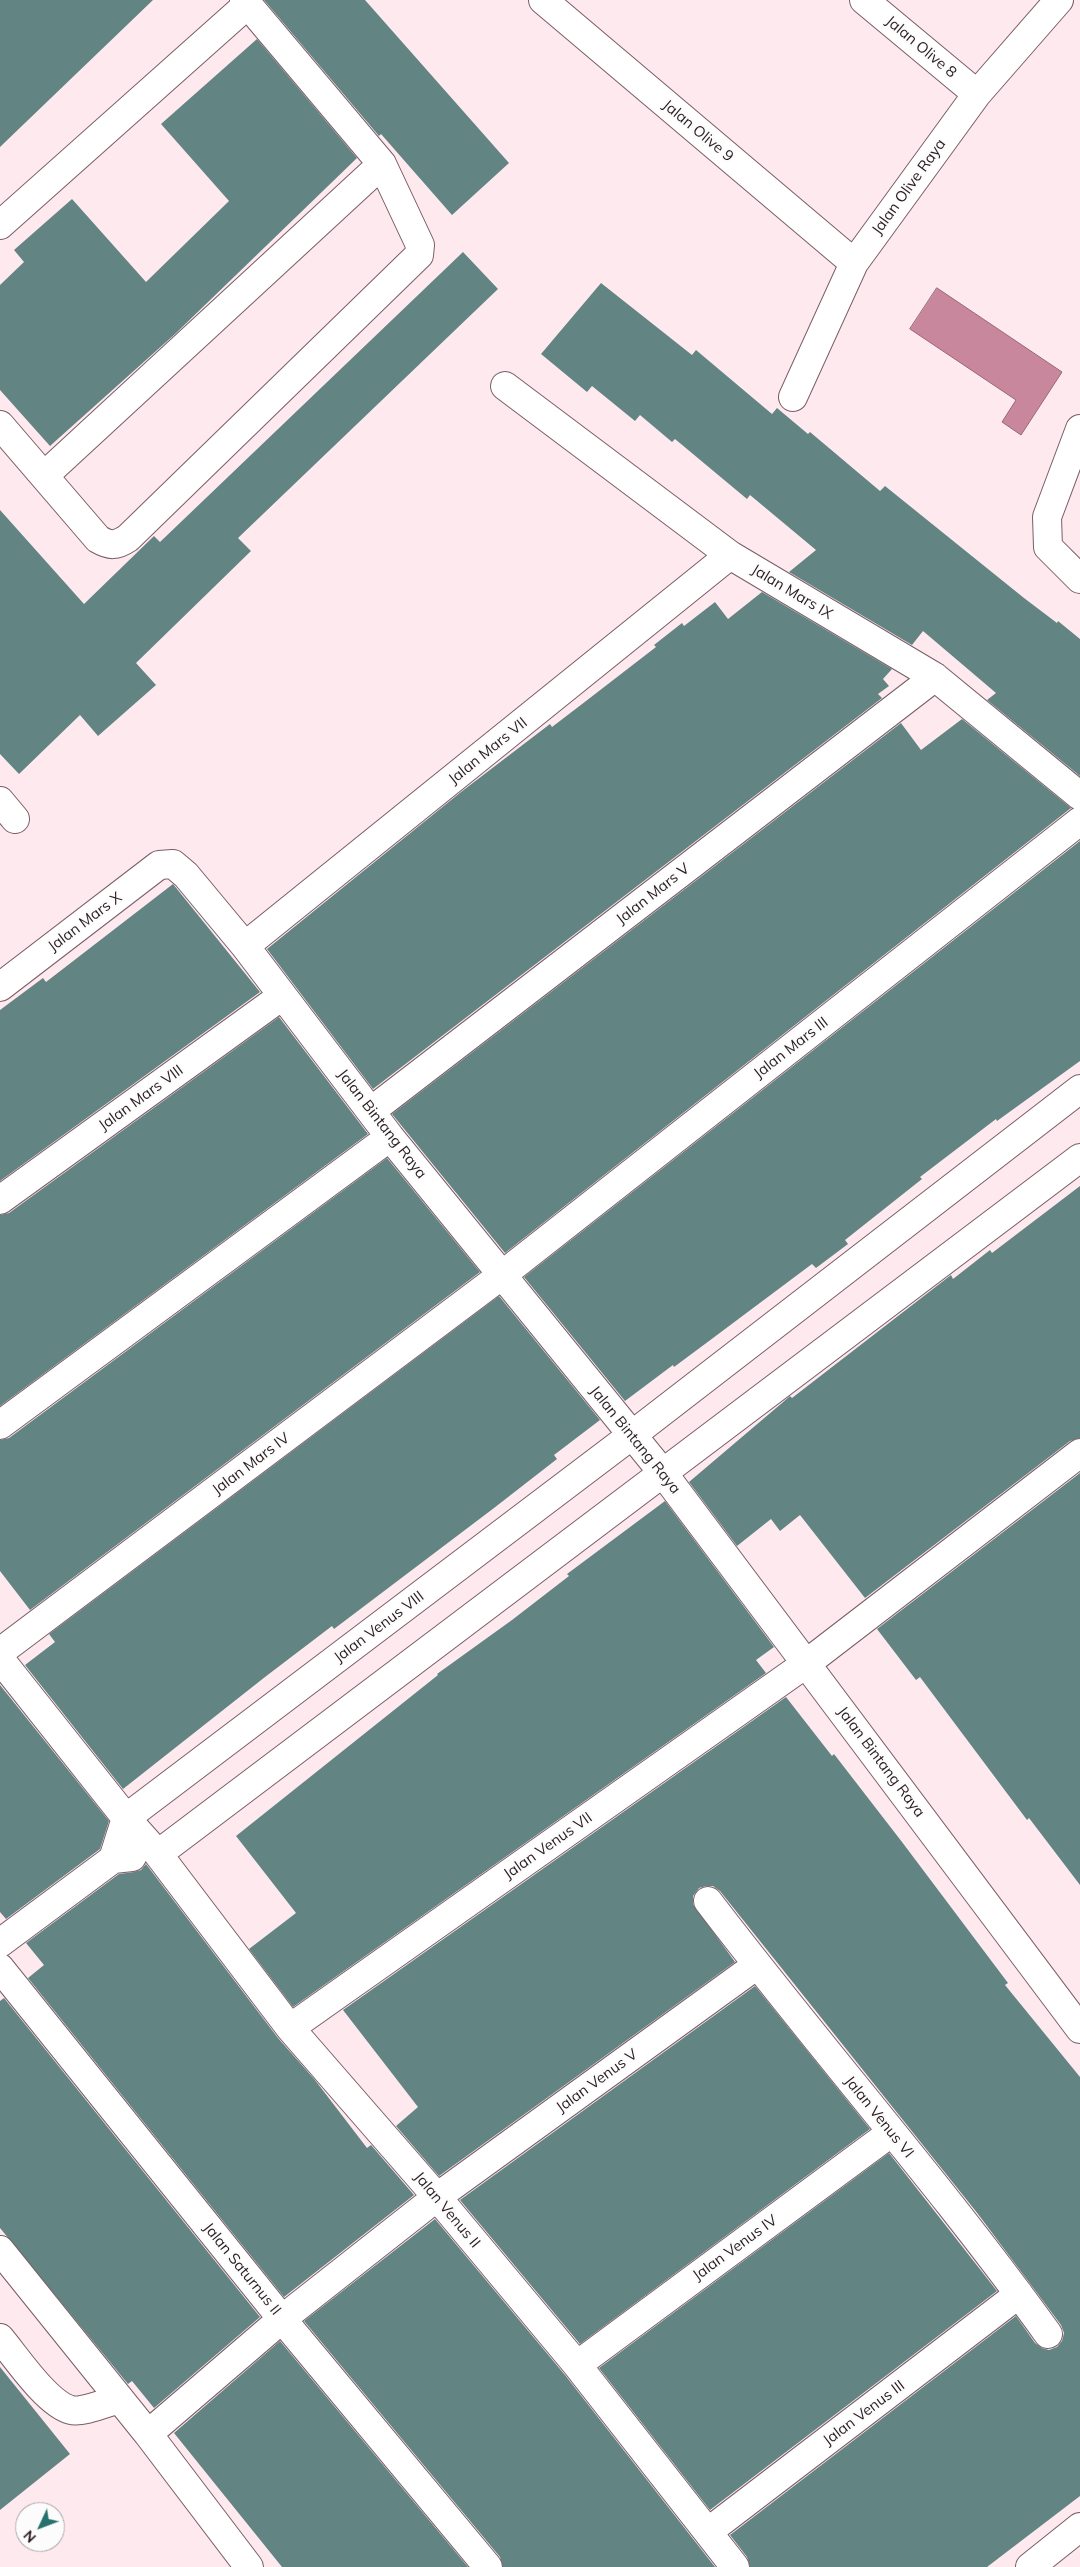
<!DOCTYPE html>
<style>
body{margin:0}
#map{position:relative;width:1080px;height:2567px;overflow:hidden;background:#fee9ef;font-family:Mulish,sans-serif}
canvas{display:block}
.north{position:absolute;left:15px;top:2502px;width:50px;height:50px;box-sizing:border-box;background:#fcfcfc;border:1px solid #a8a3a4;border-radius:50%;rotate:227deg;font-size:14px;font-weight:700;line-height:20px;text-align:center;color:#291d21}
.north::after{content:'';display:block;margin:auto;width:18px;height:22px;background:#28716e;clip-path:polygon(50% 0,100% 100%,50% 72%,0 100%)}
</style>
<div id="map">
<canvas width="1080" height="2567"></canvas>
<div class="north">N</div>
</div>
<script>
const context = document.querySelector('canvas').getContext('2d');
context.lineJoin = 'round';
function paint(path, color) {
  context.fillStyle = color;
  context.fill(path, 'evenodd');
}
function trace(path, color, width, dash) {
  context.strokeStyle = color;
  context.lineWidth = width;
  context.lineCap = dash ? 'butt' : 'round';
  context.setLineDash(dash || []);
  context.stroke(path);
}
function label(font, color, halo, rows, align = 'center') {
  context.font = font + ' Mulish,sans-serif';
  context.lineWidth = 4.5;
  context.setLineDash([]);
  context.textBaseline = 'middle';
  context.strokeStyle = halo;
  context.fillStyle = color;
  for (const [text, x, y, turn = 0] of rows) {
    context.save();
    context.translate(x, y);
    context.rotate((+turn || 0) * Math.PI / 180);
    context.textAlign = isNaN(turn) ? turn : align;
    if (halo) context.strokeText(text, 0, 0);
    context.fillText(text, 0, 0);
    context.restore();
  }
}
const water = new Path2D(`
 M937,288L1062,372L1021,435L1002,422L1016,400L910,329Z`);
const building = new Path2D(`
 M0,0H153L0,147Z
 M264,0H365L509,163L452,215L381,134L379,136Z
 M257,39L357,158L175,334L50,446L0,390V285L24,262L14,250L72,199L146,282L229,201L161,124Z
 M463,252L498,289L238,538L251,551L136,663L156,685L98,736L80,715L19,774L0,754V510L84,604L154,536L160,542Z
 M601,283L692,355L696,350L772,414L777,408L808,434L810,432L880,491L885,486L1024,598L1057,623L1058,621L1080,639V776L987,700L996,693L923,631L912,645L789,572L816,550L750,495L747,499L675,439L672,442L640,415L635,421L592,386L587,392L541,354Z
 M762,592L892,669L883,679L889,686L878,694L882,698L373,1089L267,949L461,792L550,724L552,727L586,701L656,647L654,645L682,623L684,626L715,602L728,619Z
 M962,719L1071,808L505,1253L392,1114L901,723L921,750Z
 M1080,841V1061L997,1121L996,1119L920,1177L922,1179L845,1240L848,1244L816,1268L812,1264L705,1344L674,1367L673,1365L625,1401L524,1277Z
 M173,884L260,992L0,1181V1010L43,978L46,982Z
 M279,1017L368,1134L0,1406V1215L9,1213Z
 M387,1158L480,1272L30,1610L0,1571V1440L9,1438Z
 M1080,1186V1438L1070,1441L865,1598L800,1515L780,1531L771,1519L737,1546L689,1482L782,1403L790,1396L792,1398L951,1275L953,1279L990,1250L992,1253Z
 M499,1296L600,1420L554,1455L557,1459L494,1508L334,1629L332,1626L265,1677L123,1789L25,1665L55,1642L49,1634Z
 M1080,1473V1885L1029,1818L1027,1820L920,1677L916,1680L877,1629Z
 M665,1501L774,1647L756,1660L766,1673L293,2007L249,1949L296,1913L236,1836L438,1675L437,1674L512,1620L569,1576L567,1574Z
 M0,1685L109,1821L100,1849L6,1919L0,1912Z
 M786,1697L832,1756L834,1754L902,1842L1008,1983L1005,1985L1080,2077V2496L987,2567H750L747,2557L730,2535L1016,2316L1035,2343L1042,2348L1049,2350L1057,2347L1062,2341L1064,2333L1061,2325L978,2214L720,1891L713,1886H706L699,1888L693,1896V1904L735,1962L439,2176L396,2126L418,2107L343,2010Z
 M146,1864L278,2038L315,2080L367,2148L371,2145L414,2195L284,2297L28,1978L44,1965L26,1943L119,1874L134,1872L141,1870Z
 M755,1986L870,2129L580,2344L460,2200Z
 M4,1998L260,2317L154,2408L132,2381L128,2384L0,2228V2001Z
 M889,2153L997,2291L710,2510L599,2368Z
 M435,2219L565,2375L715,2567H503L500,2557L304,2321Z
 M280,2341L468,2567H282L174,2433Z
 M0,2367L70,2454L0,2510Z`);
const minor = new Path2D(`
 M543,0L854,263
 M864,0L977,94
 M0,225L248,4
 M505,386L730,555L935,677L1080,796
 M793,397L854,263L977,94L1059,0
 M0,425L98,539C110,546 116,546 128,538L419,255L420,245L382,164L244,0
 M1080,429L1047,517L1048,547L1080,579
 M45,475L382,164
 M0,801L15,819
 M245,946L730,555
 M0,987L159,865L173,864L186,875L245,946L390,1137L663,1473L1080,2029
 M371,1111L935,677
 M0,1200L282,996
 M0,1425L390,1137
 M0,1652L502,1275L1080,821
 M0,1659L126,1818L158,1854L290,2028L437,2197L577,2365L735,2567
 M158,1854L1080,1158
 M113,1859L126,1818L632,1435L1080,1089
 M708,1901C819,2047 941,2185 1048,2334
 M0,1943L113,1859L132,1857
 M0,1968L282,2319L488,2567
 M290,2028L807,1663L1080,1453
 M0,2250L148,2434L249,2567
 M0,2338C16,2357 47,2404 71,2410C82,2413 108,2402 120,2399
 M577,2365L892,2132
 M148,2434L282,2319L437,2197L757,1965
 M709,2531L1019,2294
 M1030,2567L1080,2527`);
const streetNames = [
 ["Jalan Olive 8",921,47,40],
 ["Jalan Olive 9",698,131,40],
 ["Jalan Olive Raya",909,187,-54],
 ["Jalan Mars IX",792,592,31],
 ["Jalan Mars VII",488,751,-39],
 ["Jalan Mars V",653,894,-38],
 ["Jalan Mars X",85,922,-37],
 ["Jalan Mars III",791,1048,-38],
 ["Jalan Mars VIII",141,1098,-36],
 ["Jalan Bintang Raya",382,1124,52],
 ["Jalan Bintang Raya",635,1440,51],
 ["Jalan Mars IV",251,1464,-37],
 ["Jalan Venus VIII",379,1627,-37],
 ["Jalan Bintang Raya",881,1762,53],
 ["Jalan Venus VII",548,1846,-35],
 ["Jalan Venus V",597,2081,-36],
 ["Jalan Venus VI",879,2117,51],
 ["Jalan Venus II",447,2210,50],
 ["Jalan Venus IV",735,2248,-36],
 ["Jalan Saturnus II",242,2269,51],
 ["Jalan Venus III",864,2413,-37]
];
paint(water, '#c8879c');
trace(water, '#986777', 1);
paint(building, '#628583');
trace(minor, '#7a5e67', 30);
trace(minor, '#fff', 28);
label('15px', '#291d21', '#fcfcfc', streetNames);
</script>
